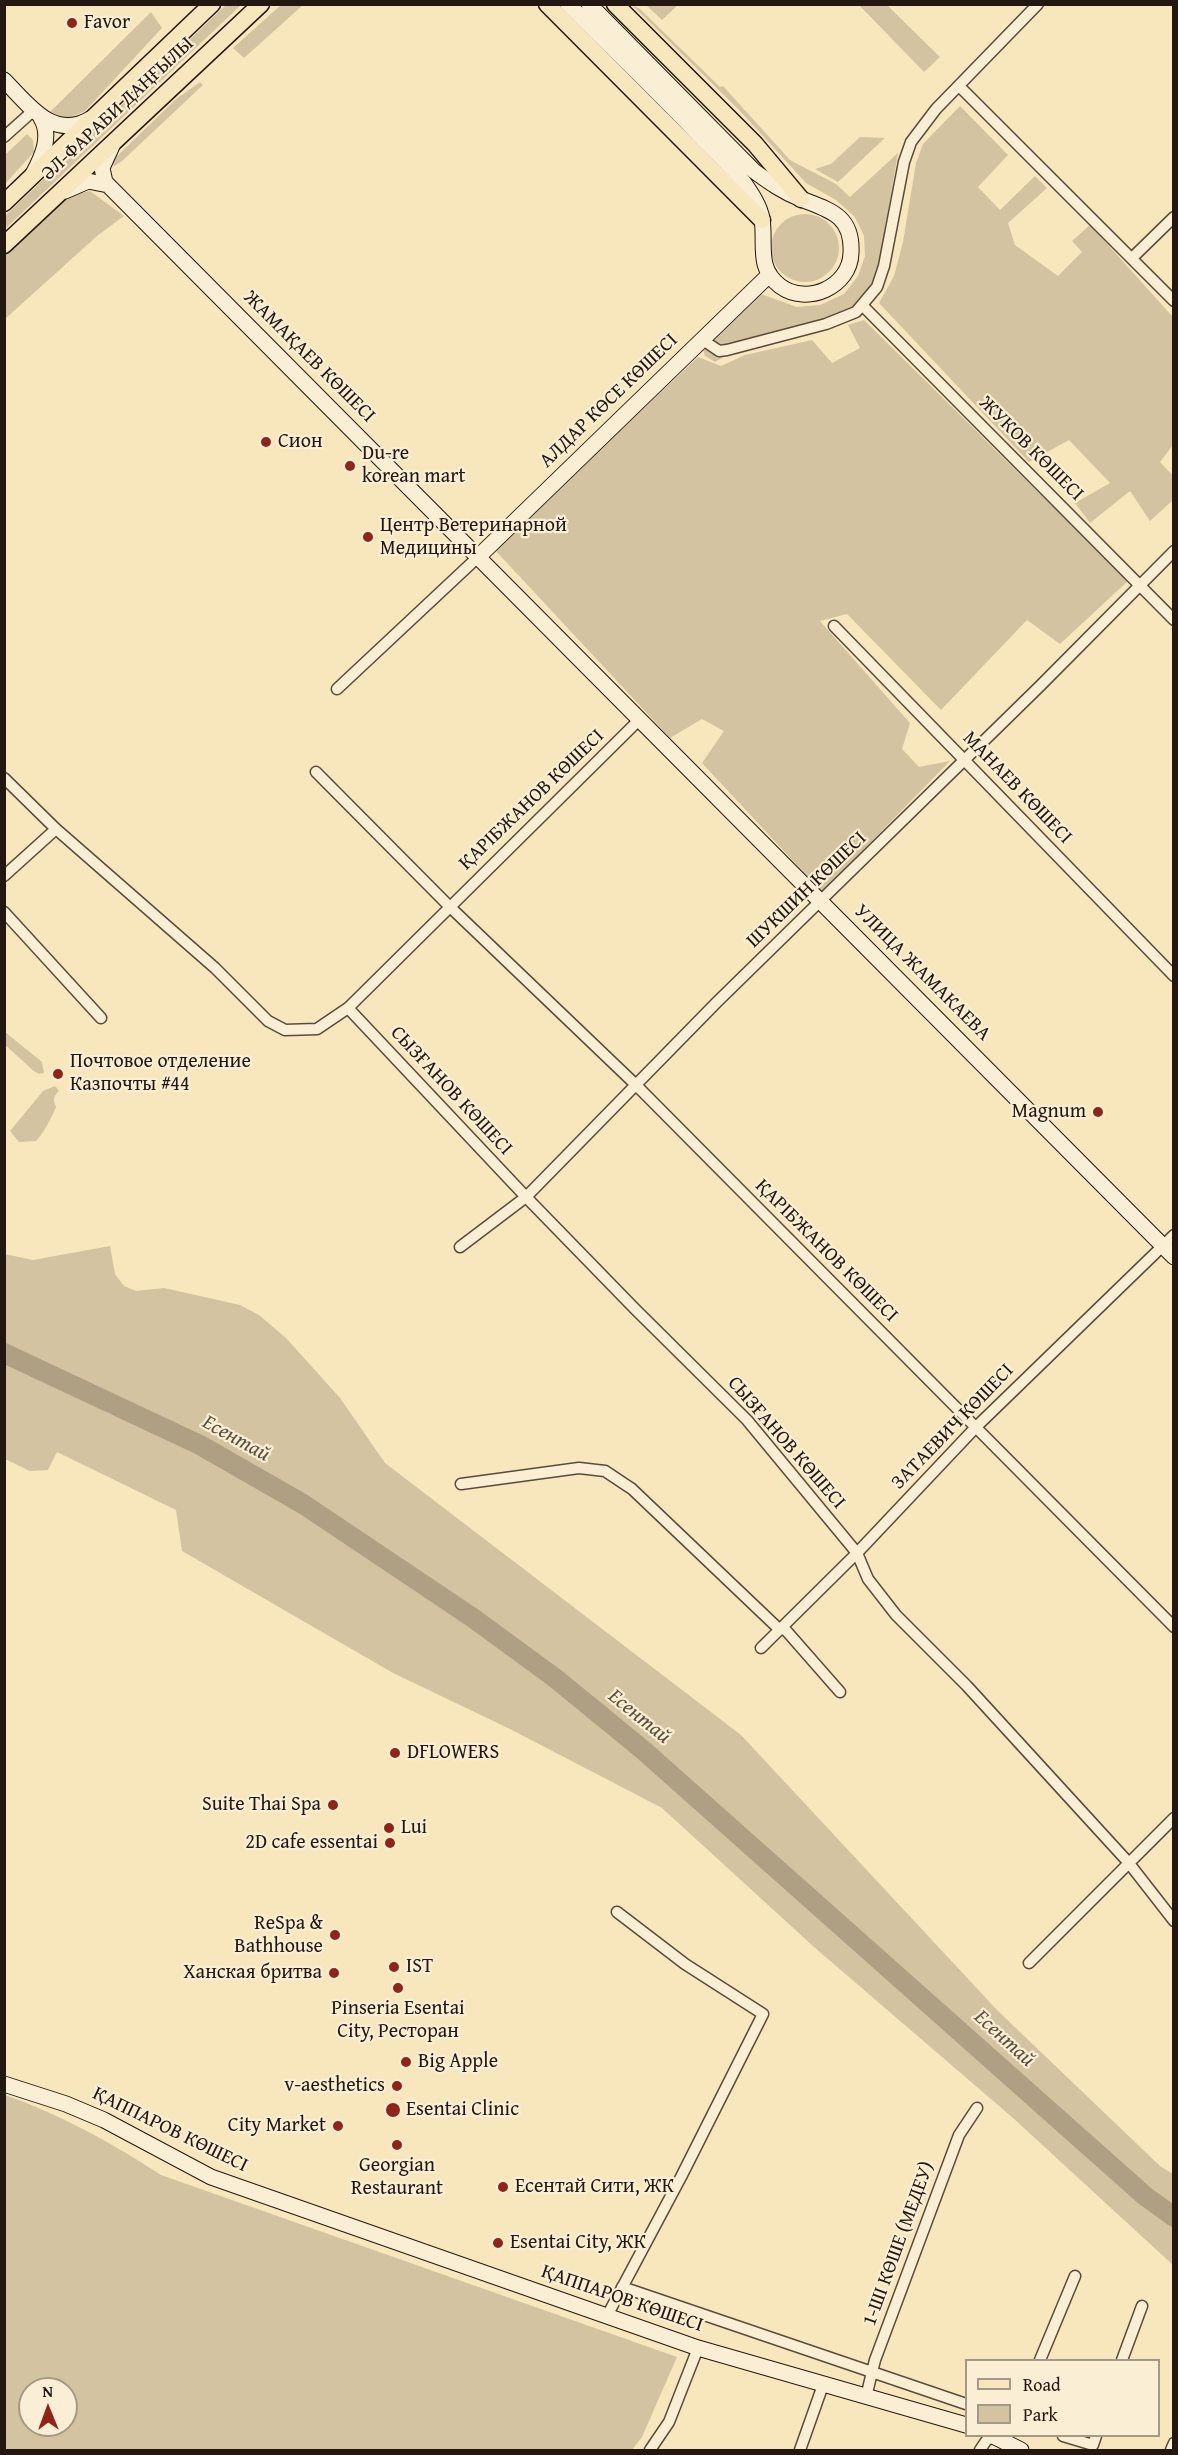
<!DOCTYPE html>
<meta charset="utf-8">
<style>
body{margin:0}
#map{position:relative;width:1178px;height:2455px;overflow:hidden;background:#f8e6bd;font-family:"Gentium Book Plus",serif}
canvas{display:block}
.frame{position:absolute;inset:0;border:6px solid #241711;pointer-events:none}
.legend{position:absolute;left:965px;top:2359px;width:195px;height:78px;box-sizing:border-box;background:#faefd4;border:2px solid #a49986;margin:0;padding:8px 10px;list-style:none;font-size:18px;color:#241711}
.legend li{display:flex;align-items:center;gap:12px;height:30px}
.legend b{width:30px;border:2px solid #a49986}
.north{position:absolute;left:18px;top:2377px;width:60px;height:60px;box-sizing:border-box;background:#faefd4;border:2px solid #a49986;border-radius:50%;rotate:359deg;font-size:16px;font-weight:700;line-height:24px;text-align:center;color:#241711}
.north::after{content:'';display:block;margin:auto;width:21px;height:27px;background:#8f2418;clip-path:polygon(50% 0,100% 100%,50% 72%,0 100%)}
</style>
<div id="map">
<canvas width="1178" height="2455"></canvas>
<div class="frame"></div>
<ul class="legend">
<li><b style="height:8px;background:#f8e6bd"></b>Road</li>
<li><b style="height:16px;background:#d4c3a0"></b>Park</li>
</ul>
<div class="north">N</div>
</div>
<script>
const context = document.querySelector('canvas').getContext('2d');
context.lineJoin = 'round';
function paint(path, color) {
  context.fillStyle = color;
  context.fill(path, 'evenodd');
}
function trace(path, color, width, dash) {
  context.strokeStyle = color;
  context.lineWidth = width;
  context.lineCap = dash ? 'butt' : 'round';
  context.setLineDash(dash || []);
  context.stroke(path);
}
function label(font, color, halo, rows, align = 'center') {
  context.font = font + ' "Gentium Book Plus",serif';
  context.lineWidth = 4.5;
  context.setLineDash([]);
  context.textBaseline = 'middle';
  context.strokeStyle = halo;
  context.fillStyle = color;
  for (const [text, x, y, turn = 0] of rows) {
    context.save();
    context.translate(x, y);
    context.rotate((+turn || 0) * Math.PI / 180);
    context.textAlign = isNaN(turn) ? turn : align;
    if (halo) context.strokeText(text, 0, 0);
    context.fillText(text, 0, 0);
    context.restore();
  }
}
const green = new Path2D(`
 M227,4L241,5L5,229V216Z
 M282,4L303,5L244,58L233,48Z
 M632,5L640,9L720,87L723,86L790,160L836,184L850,197L898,153L882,245V255L871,291L848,311L811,326L739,348L715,362L705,356L702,346L761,294L797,307L820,305L844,294L858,276L865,256L864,236L859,225L854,216L836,200L806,183L739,110Z
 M646,5H678L662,20Z
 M859,5H887L940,57L924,72Z
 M151,12L162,28L85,111L65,120L49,113Z
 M200,82L203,85L121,162L114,166L110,163L176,99Z
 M960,106L1008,155L978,187L1000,210L1035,176L1047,188L1008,223L1015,245L1058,276L1082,252L1072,241L1090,225L1173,317V445L1160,462L1173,476V500L1150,521L1130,491L1090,523L1075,503L1110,483L1069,440L1029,462L879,303L894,276L903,242L916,163L923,144Z
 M27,134L33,140L34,152L5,184V155Z
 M860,137L885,138L838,182L815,169L831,164Z
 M90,191L124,216L97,236L5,319V255L64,197Z
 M771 248a34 34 0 1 1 68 0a34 34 0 1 1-68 0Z
 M864,320L1128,581L1060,644L1027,620L941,710L847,614L820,621L910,723L902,749L919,767L950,761L822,892L702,763L724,731L702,719L670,738L494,549L698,357L721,366L745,355L812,340L832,363L860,348L848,325Z
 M5,1032L42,1062L44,1073L39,1074L35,1072L5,1045Z
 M55,1086L59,1091C53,1097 53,1100 56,1107C53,1115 42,1136 36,1141L19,1142L10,1131L43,1091Z
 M110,1246L115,1274L124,1286L136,1291L164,1288L200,1296L240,1305L259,1315L286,1338L340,1398L385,1463L741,1735L998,2011L1160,2166L1173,2174V2265L1013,2118L814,1947L662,1808L510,1729L393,1673L182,1551L176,1510L57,1452L48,1470L30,1471L5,1459V1254L33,1260Z
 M5,2095C61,2115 111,2142 161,2175L677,2357L642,2437L632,2450H5ZM30,2389H66V2425H30Z`);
const river = new Path2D(`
 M4,1353L200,1445L303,1504L473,1618L555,1678L643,1750L1145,2196L1174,2217`);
const street = new Path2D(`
 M959,86L1174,301
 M4,137L34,110
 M1132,258L1174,217
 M862,305L1174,620
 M703,340L719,351L727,350L826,324L856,312L877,287L884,266L904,162L911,142L936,109L1038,4
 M834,626L1174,976
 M337,689L478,557
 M316,772L449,906L635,1084L1174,1627
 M4,778L56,829L215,968L268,1021L285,1030L317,1029L348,1008L639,720
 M4,876L56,829
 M4,912L101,1018
 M348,1008L526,1197L635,1309L747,1420L857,1553L868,1579L896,1615L967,1686L1128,1862L1174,1921
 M460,1247L526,1197L717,1002L1040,686L1174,551
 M461,1484L579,1468L605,1471L632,1489L780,1630
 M783,1627L840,1692
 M761,1648L857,1553L976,1427L1174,1235
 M1029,1963L1174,1818
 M622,2287L966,2404
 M607,2316L681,2177L763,2014L685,1964L617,1912
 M1040,2360L1075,2276
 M1122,2360L1142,2306
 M866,2397L875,2360L959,2135L977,2108
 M1063,2436L1093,2445L1096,2436
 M650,2450L669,2422L698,2348
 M800,2450L823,2385
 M980,2450L986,2441L993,2436
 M1171,2450L1174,2443`);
const secondary = new Path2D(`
 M568,4C611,47 655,89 697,133C712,149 731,165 744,183C751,193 760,206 762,219C766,244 756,268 780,286C807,306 850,287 851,253C853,215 829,210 801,199C783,192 769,182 754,171L589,4
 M4,80C28,104 53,141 90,119
 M112,146L102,168L105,182L1174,1257
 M33,174C42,157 52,136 41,118
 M65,191L88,181L108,185
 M478,557L769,275
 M4,2084L66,2104L104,2120L211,2177L698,2348L966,2425
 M993,2436L1021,2450`);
const primary = new Path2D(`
 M547,4L762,220
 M615,4L755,144L801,199
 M4,203L212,4
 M4,245L261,4`);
const markers = [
 [72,23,6,"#8f2418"],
 [266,442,6,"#8f2418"],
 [350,466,6,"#8f2418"],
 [368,537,6,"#8f2418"],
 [58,1074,6,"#8f2418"],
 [1098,1112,6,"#8f2418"],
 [395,1753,6,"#8f2418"],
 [333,1805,6,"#8f2418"],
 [389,1828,6,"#8f2418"],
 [390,1843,6,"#8f2418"],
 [335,1935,6,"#8f2418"],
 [394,1967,6,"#8f2418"],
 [334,1973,6,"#8f2418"],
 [398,1988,6,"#8f2418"],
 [406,2062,6,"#8f2418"],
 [397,2086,6,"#8f2418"],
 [393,2110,8,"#8f2418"],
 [338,2126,6,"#8f2418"],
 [397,2145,6,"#8f2418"],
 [503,2187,6,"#8f2418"],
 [498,2243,6,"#8f2418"]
];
const poiNames = [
 ["Favor",84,23],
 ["Сион",278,442],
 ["Du-re",362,454],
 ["korean mart",362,477],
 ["Центр Ветеринарной",380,526],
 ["Медицины",380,549],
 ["Почтовое отделение",70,1062],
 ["Казпочты #44",70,1085],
 ["Magnum",1086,1112,"right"],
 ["DFLOWERS",407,1753],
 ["Suite Thai Spa",321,1805,"right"],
 ["Lui",401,1828],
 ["2D cafe essentai",378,1843,"right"],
 ["ReSpa &",323,1924,"right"],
 ["Bathhouse",323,1947,"right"],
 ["IST",406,1967],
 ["Ханская бритва",322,1973,"right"],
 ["Pinseria Esentai",398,2009,"center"],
 ["City, Ресторан",398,2032,"center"],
 ["Big Apple",418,2062],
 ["v-aesthetics",385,2086,"right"],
 ["Esentai Clinic",406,2110],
 ["City Market",326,2126,"right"],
 ["Georgian",397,2166,"center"],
 ["Restaurant",397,2189,"center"],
 ["Есентай Сити, ЖК",515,2187],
 ["Esentai City, ЖК",510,2243]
];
const streetNames = [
 ["ӘЛ-ФАРАБИ ДАҢҒЫЛЫ",118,109,-43],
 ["ЖАМАҚАЕВ КӨШЕСІ",309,357,45],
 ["АЛДАР КӨСЕ КӨШЕСІ",609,401,-44],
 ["ЖУКОВ КӨШЕСІ",1031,449,45],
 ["МАНАЕВ КӨШЕСІ",1017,788,46],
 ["ҚАРІБЖАНОВ КӨШЕСІ",532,800,-44],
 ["ШУКШИН КӨШЕСІ",807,890,-44],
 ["УЛИЦА ЖАМАКАЕВА",922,973,45],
 ["СЫЗҒАНОВ КӨШЕСІ",451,1091,47],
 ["ҚАРІБЖАНОВ КӨШЕСІ",826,1251,45],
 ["ЗАТАЕВИЧ КӨШЕСІ",953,1427,-46],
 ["СЫЗҒАНОВ КӨШЕСІ",786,1443,49],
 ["ҚАППАРОВ КӨШЕСІ",170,2130,26],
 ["1-ШІ КӨШЕ (МЕДЕУ)",899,2244,-70],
 ["ҚАППАРОВ КӨШЕСІ",622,2299,19]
];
const waterNames = [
 ["Есентай",236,1439,29],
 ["Есентай",639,1717,39],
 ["Есентай",1004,2039,42]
];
paint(green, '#d4c3a0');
trace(river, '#b0a083', 20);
trace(street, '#594b3c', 13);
trace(secondary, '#241711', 17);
trace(primary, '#241711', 19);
trace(street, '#faefd4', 10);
trace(secondary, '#faefd4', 15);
trace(primary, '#f8e6bd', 16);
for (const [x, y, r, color] of markers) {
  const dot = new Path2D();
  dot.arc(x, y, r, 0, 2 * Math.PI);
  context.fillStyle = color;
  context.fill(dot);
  trace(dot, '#faefd4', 2);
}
label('20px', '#241711', '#faefd4', poiNames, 'left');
label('20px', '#241711', '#faefd4', streetNames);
label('italic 21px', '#5c4e3f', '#faefd4', waterNames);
</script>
